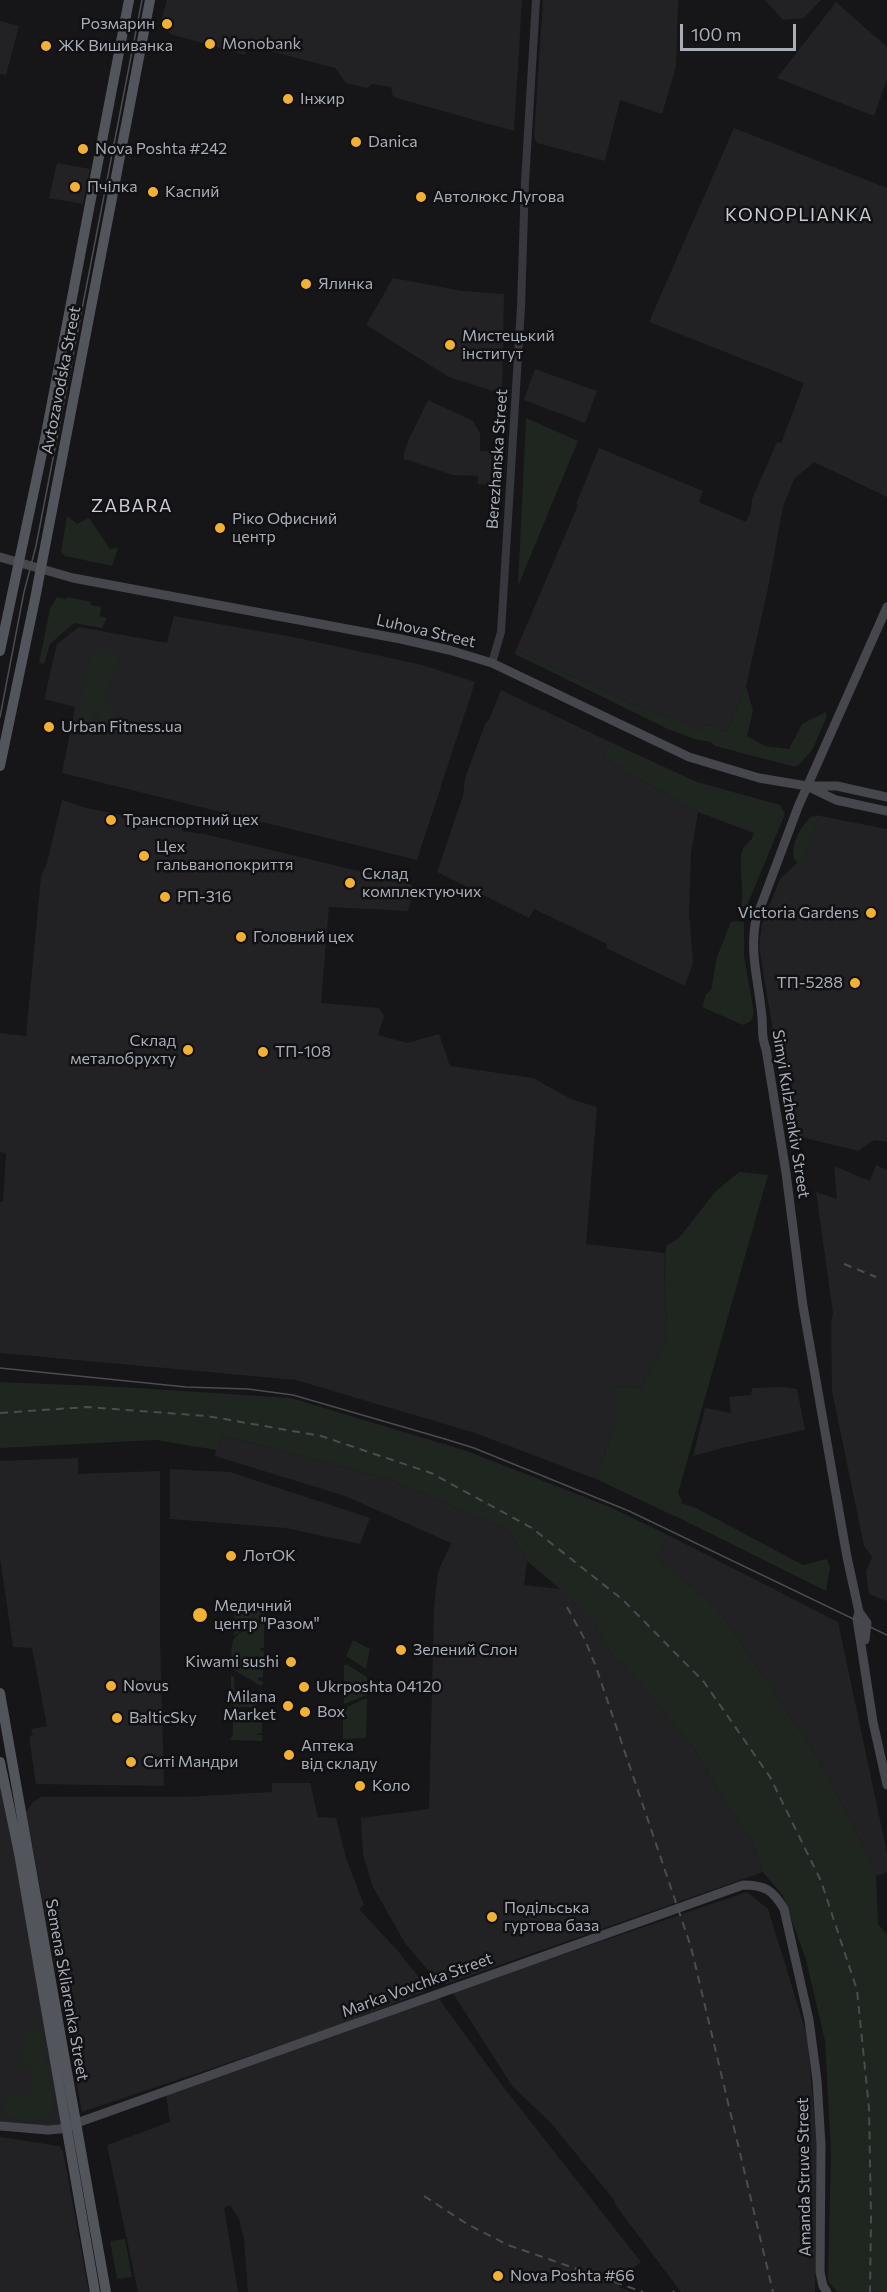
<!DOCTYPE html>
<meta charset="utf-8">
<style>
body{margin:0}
#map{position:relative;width:887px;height:2292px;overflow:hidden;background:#161618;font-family:Commissioner,sans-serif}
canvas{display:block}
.scale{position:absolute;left:680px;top:24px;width:116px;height:27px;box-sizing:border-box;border:3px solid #a8adb8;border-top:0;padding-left:8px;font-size:18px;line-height:21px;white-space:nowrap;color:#a8adb8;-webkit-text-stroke:4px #111113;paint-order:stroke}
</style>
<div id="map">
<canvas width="887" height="2292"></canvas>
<div class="scale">100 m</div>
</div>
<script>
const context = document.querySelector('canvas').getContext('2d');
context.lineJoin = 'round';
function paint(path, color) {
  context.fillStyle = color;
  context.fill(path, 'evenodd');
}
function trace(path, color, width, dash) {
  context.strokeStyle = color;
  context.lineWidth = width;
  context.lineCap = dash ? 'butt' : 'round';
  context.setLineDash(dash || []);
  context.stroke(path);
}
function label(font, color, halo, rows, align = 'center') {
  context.font = font + ' Commissioner,sans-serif';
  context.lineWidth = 5;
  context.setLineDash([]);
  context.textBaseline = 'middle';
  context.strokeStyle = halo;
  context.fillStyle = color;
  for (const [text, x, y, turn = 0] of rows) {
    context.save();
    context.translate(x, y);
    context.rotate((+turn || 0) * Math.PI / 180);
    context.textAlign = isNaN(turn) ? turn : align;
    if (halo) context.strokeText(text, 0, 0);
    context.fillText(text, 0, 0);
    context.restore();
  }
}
const built = new Path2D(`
 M167,0H522L514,131L393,97L391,87L372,84L367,88L346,83L335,68L247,45L245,55L170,34L165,26L160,24Z
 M543,0H678L676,66L662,114L620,100L605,161L537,143L534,137Z
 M765,0H821L804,18L783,20Z
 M836,2L887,47V79L874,116L777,78Z
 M0,21L19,26L6,75L0,74Z
 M734,128L887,188V497L814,462L794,479L783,507L768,588L746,686L727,732L708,724L701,729L627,702L516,650L578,505L576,504L599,448L703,491L699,502L746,522L751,510L752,499L777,442L781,443L804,383L649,322Z
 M57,163L90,169L83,204L49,198Z
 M393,278L463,291L504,294L502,394L449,377L366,325Z
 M535,369L597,391L585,423L524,400Z
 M428,400L473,421L480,433V451H492L490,485L478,484V476L453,475L404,459V452L409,439Z
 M174,616L298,638L422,665L475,682L417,860L62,773L75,707L44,699L57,644L79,627L167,643Z
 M501,690L610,742L603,758L698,812L691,853L689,913L693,963L685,986L606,948L607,944L534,909L529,918L437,872L463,796L465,778L486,722H488Z
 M62,800L86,808L182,827V831L204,834L409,883L414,888L408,911L329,907L321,1003L379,1008L384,1016L378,1035L407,1043L439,1034L450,1066L533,1078L571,1099L597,1107L586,1244L665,1253L664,1290L667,1321V1338L641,1388L614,1386L617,1398L616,1422L596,1479L475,1433L296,1380L0,1353V1202H3L6,1153L0,1152V1033L26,1036L41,876L47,863Z
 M815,815L887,829V1142L874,1140L858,1151L801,1137L789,1128L759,947L762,924L780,879L798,862Z
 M876,1165L887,1170V1601L869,1594L866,1572L872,1557L864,1546L832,1391L831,1323L833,1313L816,1192L837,1199L834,1166L870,1181Z
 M784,1387L797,1389L805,1430L722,1448L693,1456L705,1408L731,1413L729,1397L751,1395L752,1388Z
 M222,1435L389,1479L510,1531L527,1561L524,1585L560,1589L595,1625L616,1661L623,1663L694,1748L721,1796L752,1842L763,1872L446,1984L433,1976L405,1943L373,1887L363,1855L361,1818L429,1809L434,1607L438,1572L451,1543L345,1496L215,1456L216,1450Z
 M78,1458V1474L160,1471V1636L164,1786L36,1784L29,1737L33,1735L31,1729L47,1726L32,1648L13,1647L0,1558V1461Z
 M170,1469L230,1472L370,1518L360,1544L286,1528L170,1519Z
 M668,1535L838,1622L887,1853V1872L876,1876L852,1823L814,1752L718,1609L655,1557Z
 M0,1764L64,2125H0Z
 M272,1783H310L318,1817L336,1818L346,1858L364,1905L359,1909L398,1951L422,1981L426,1991L332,2028L82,2112L26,1812L33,1802L41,1797H184L272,1792Z
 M747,1892L768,1909L807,2035L817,2146L815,2292H681L614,2203L615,2201L549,2121L513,2087L452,1992Z
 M437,1996L501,2084L641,2262L620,2279L619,2287L631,2292H248L244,2239L239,2219L230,2205L224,2208L238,2292H138L107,2145L170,2122L166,2094Z
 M0,2137L59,2146L63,2151L89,2292H0Z`);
const green = new Path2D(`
 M526,418L578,441L518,586Z
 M67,516L77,524L89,518L110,549L118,548L112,566L65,556L61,552Z
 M57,597L66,599L67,597L91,602V605L101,607L100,616L107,618L102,628L74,623L50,644L44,664L39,663L50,609Z
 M105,647L112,649L118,658L104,695L121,728L109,727L108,733L96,731L100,713L93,711L88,729L75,726L92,653L95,650Z
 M516,650L627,702L701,729L708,724L727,732L746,686L753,711L747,736L765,746L789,749L802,724L826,712L827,716L812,750L798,766H792L715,746L711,742L698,740L668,729L515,654Z
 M610,742L697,782L780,805L785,814L746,908L741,906C745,889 739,874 741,857C742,844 752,843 754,833L698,812L603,758Z
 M812,816L817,819L800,863H798L794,859C790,843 802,825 812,816Z
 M735,921L744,922V956L754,1013L751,1021L743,1025L702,1007L706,994L711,990L717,957L731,922Z
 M739,1172L768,1175L678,1493L682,1500L681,1503L696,1508L803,1565L827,1559L830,1568L826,1591L683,1520L596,1479C606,1449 622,1418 614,1386L641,1388L667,1338V1321L664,1290L666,1246L679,1238L715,1192Z
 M0,1382L121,1387L291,1398L467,1451L610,1507L668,1535L655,1557L718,1609L814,1752L852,1823L876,1876L878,1924L887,1934V2292H837L828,2281L831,2152L825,2041L806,1960L783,1896L763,1872L752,1842L721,1796L694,1748L623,1663L616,1661L595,1625L560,1589L527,1561L510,1531L389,1479L222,1435L216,1450L156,1440L0,1448Z
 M234,1602H246L264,1607V1617L260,1620L262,1623L264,1621V1648H261L260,1650L264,1651L263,1678L260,1677L257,1679L264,1682L261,1686L232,1669L231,1665L234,1662L231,1660C232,1635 232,1639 252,1625L233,1636L235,1630Z
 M353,1640L370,1649L366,1669L346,1656Z
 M346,1664L367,1677V1695L344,1704V1666Z
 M231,1675L234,1677L235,1692L258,1694L257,1707H234L231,1704Z
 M367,1698L366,1738L343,1739V1709Z
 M233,1719L262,1720V1733L253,1735H262V1741L230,1740L233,1734Z
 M26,2029L41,2031L54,2106L43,2121L3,2117L5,2098H20L30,2090L33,2074L31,2067L11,2065V2059H14V2062H22Z
 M125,2239L132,2277L117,2279L110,2241Z`);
const tertiary = new Path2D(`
 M492,663L501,632L521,307L525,182L536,0`);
const secondary = new Path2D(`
 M0,557L73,578L401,639L449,650L492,663L689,757L759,778L807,786H837L887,797
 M887,607L798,807L756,919C749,952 759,984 762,1017C763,1029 761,1037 766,1049L786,1173L803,1306L847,1557L859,1612L857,1619L873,1722L887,1785
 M809,787L836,800L887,811
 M859,1612L867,1623L865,1640
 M0,2126L48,2130L60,2129L743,1885C765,1885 773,1890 784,1909L809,2020L817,2080L821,2145L820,2272L823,2286L827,2292`);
const primary = new Path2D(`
 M0,651L45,439L129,0
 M0,766L35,599L150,0
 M0,1693L106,2292
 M0,1762L19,1853L95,2292`);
const tram = new Path2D(`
 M0,717L24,592L36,546L142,0
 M0,1368L186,1387L248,1389L293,1395L445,1439L474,1448L629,1511L887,1635`);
const rail = new Path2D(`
 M844,1264L876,1277
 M0,1413L87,1407L207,1416L321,1436L431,1473L532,1528L623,1600L704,1682L770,1777L821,1881L857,1990L869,2108L871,2217L870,2292
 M567,1607L585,1640L596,1667L691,1947L773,2292
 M424,2196L467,2224L508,2245L643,2292
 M673,2291L674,2292`);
const markers = [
 [167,24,6,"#f2b134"],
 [210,44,6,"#f2b134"],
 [46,46,6,"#f2b134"],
 [288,99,6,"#f2b134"],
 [356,142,6,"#f2b134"],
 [83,149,6,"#f2b134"],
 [75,187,6,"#f2b134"],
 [153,192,6,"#f2b134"],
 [421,197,6,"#f2b134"],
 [306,284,6,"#f2b134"],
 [450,345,6,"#f2b134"],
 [220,528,6,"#f2b134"],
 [49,727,6,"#f2b134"],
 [111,820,6,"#f2b134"],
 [144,856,6,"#f2b134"],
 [350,883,6,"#f2b134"],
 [165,897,6,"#f2b134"],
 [871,913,6,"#f2b134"],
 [241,937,6,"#f2b134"],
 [855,983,6,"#f2b134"],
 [188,1050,6,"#f2b134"],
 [263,1052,6,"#f2b134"],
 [231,1556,6,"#f2b134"],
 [200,1615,8,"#f2b134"],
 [401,1650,6,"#f2b134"],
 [291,1662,6,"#f2b134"],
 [111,1686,6,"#f2b134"],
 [304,1687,6,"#f2b134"],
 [288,1706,6,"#f2b134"],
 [305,1712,6,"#f2b134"],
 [117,1718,6,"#f2b134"],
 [289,1755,6,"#f2b134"],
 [131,1762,6,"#f2b134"],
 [360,1786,6,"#f2b134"],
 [492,1917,6,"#f2b134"],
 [498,2276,6,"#f2b134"]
];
const poiNames = [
 ["Розмарин",155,24,"right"],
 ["Monobank",222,44],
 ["ЖК Вишиванка",58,46],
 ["Інжир",300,99],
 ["Danica",368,142],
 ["Nova Poshta #242",95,149],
 ["Пчілка",87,187],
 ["Каспий",165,192],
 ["Автолюкс Лугова",433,197],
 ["Ялинка",318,284],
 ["Мистецький",462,336],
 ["інститут",462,354],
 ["Ріко Офисний",232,519],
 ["центр",232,537],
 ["Urban Fitness.ua",61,727],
 ["Транспортний цех",123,820],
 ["Цех",156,847],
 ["гальванопокриття",156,865],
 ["Склад",362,874],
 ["комплектуючих",362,892],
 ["РП-316",177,897],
 ["Victoria Gardens",859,913,"right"],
 ["Головний цех",253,937],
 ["ТП-5288",843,983,"right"],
 ["Склад",176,1041,"right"],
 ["металобрухту",176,1059,"right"],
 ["ТП-108",275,1052],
 ["ЛотОК",243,1556],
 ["Медичний",214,1606],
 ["центр \"Разом\"",214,1624],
 ["Зелений Слон",413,1650],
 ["Kiwami sushi",279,1662,"right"],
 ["Novus",123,1686],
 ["Ukrposhta 04120",316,1687],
 ["Milana",276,1697,"right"],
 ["Market",276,1715,"right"],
 ["Box",317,1712],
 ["BalticSky",129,1718],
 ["Аптека",301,1746],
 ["від складу",301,1764],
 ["Ситі Мандри",143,1762],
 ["Коло",372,1786],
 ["Подільська",504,1908],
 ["гуртова база",504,1926],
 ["Nova Poshta #66",510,2276]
];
const streetNames = [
 ["Avtozavodska Street",61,380,-79],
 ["Berezhanska Street",497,459,-86],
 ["Luhova Street",426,631,13],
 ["Simyi Kulzhenkiv Street",791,1114,81],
 ["Marka Vovchka Street",417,1985,-20],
 ["Semena Skliarenka Street",67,1990,80],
 ["Amanda Struve Street",804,2177,-91]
];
const neighbourhoodNames = [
 ["KONOPLIANKA",799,215],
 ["ZABARA",132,506]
];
paint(built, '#222225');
paint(green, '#1e261f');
trace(tertiary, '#37383d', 8);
trace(secondary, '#45474d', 9);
trace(primary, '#53555c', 10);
trace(tram, '#4a4c52', 1.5);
trace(rail, '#4a4c52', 2, [8, 6]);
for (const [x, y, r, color] of markers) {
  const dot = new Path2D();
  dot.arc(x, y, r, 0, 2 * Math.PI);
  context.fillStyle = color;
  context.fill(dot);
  trace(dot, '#111113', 2);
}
label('16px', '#a8adb8', '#111113', poiNames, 'left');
label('16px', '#a8adb8', '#111113', streetNames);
context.letterSpacing = '1.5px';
label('18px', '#c9ccd4', '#111113', neighbourhoodNames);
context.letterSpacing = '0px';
</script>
